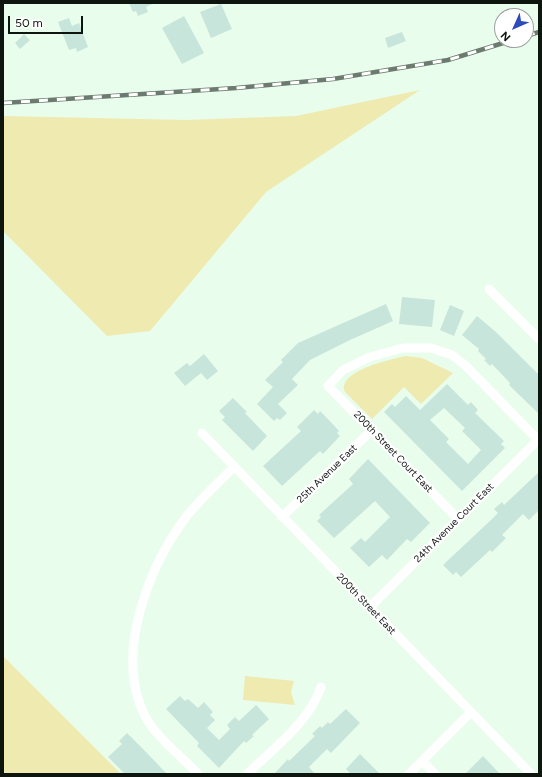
<!DOCTYPE html>
<style>
body{margin:0}
#map{position:relative;width:542px;height:777px;overflow:hidden;background:#e8fdec;font-family:Figtree,sans-serif}
canvas{display:block}
.frame{position:absolute;inset:0;border:4px solid #0e150f;pointer-events:none}
.north{position:absolute;left:494px;top:8px;width:40px;height:40px;box-sizing:border-box;background:#fff;border:1px solid #9fa19f;border-radius:50%;rotate:225deg;font-size:11px;font-weight:700;line-height:16px;text-align:center;color:#0e150f}
.north::after{content:'';display:block;margin:auto;width:14px;height:18px;background:#2f4aba;clip-path:polygon(50% 0,100% 100%,50% 72%,0 100%)}
.scale{position:absolute;left:8px;top:16px;width:75px;height:18px;box-sizing:border-box;border:2px solid #0e150f;border-top:0;padding-left:5px;font-size:12px;line-height:14px;white-space:nowrap;color:#0e150f;-webkit-text-stroke:3px #fff;paint-order:stroke}
</style>
<div id="map">
<canvas width="542" height="777"></canvas>
<div class="frame"></div>
<div class="north">N</div>
<div class="scale">50 m</div>
</div>
<script>
const context = document.querySelector('canvas').getContext('2d');
context.lineJoin = 'round';
function paint(path, color) {
  context.fillStyle = color;
  context.fill(path, 'evenodd');
}
function trace(path, color, width, dash) {
  context.strokeStyle = color;
  context.lineWidth = width;
  context.lineCap = dash ? 'butt' : 'round';
  context.setLineDash(dash || []);
  context.stroke(path);
}
function label(font, color, halo, rows, align = 'center') {
  context.font = font + ' Figtree,sans-serif';
  context.lineWidth = 4;
  context.setLineDash([]);
  context.textBaseline = 'middle';
  context.strokeStyle = halo;
  context.fillStyle = color;
  for (const [text, x, y, turn = 0] of rows) {
    context.save();
    context.translate(x, y);
    context.rotate((+turn || 0) * Math.PI / 180);
    context.textAlign = isNaN(turn) ? turn : align;
    if (halo) context.strokeText(text, 0, 0);
    context.fillText(text, 0, 0);
    context.restore();
  }
}
const green = new Path2D(`
 M420,90L266,192L150,331L107,336L3,231V116L186,120L296,116Z
 M406,356L422,358L453,373L421,404L404,387L372,419L345,392C336,371 392,359 406,356Z
 M3,656L121,774H3Z
 M245,676L294,681L291,692L295,705L243,700Z`);
const building = new Path2D(`
 M129,3H154L146,7L148,12L138,16L136,11L133,12Z
 M221,4L232,29L211,38L200,12Z
 M184,16L204,53L182,64L162,28Z
 M69,18L72,26L79,23L88,47L77,52L76,48L69,50L58,22Z
 M402,32L406,41L388,48L385,38Z
 M24,34L30,40L20,49L15,43Z
 M402,297L435,300L432,327L399,324Z
 M386,304L393,321L350,340L310,360L292,379L298,385L278,404L287,413L280,420L277,418L274,421L257,404L273,387L265,380L283,362L281,360L298,343Z
 M450,305L464,311L454,336L440,330Z
 M477,316L496,332L539,375V414L509,385L510,383L492,364L490,366L484,360L486,359L478,351L479,349L462,335Z
 M204,354L218,371L207,380L201,373L185,386L174,373L187,363L190,366Z
 M447,384L468,405L471,402L478,410L475,413L504,441L501,444L505,448L462,491L384,412L392,404L395,407L406,396L420,410ZM444,408L465,428L462,431L481,450L468,464L446,442L449,439L430,420Z
 M233,398L247,412L245,413L267,436L253,451L222,420L225,417L219,411Z
 M314,410L318,414L320,411L327,418L339,431L337,433L340,436L323,454L320,451L282,486L263,466L301,431L297,427Z
 M368,459L430,523L411,542L407,539L387,560L382,555L369,567L350,548L361,538L365,542L390,517L375,501L334,538L317,521L321,517L319,515L353,484L349,479Z
 M539,472V510L529,520L523,514L502,535L506,538L492,552L490,550L461,577L456,572L453,575L443,565L492,519L498,513L494,509L502,502L504,505Z
 M180,696L185,701L188,699L198,708L204,702L213,712L210,715L215,720L207,728L219,740L230,729L227,725L235,717L239,721L256,705L269,719L252,735L254,736L246,743L244,741L219,768L197,746L199,743L166,709Z
 M346,709L360,723L331,753L327,749L309,767L315,774H274L288,759L289,761L315,736L312,734L320,726L322,728L328,722L330,724Z
 M127,733L146,752L167,774H125L108,757L122,744L119,741Z
 M360,754L380,774H351L346,769Z
 M483,756L500,774H465Z`);
const street = new Path2D(`
 M489,289L539,339
 M202,433L531,774
 M282,517L372,430
 M458,519L328,386L343,370L370,357L403,348H431L452,355L466,366L538,440
 M370,607L539,439
 M422,761L435,774
 M198,774C182,757 155,736 145,716C114,655 148,568 186,517C200,499 218,483 234,467
 M247,774C273,749 310,721 321,687
 M409,774L471,712`);
const rail = new Path2D(`
 M526,36L539,32
 M3,103L236,88L333,79L448,60L513,40`);
const streetNames = [
 ["200th Street Court East",393,452,46],
 ["25th Avenue East",327,474,-44],
 ["24th Avenue Court East",454,523,-45],
 ["200th Street East",366,604,46]
];
paint(green, '#efeab0');
paint(building, '#c8e5db');
trace(street, '#fff', 9);
trace(rail, '#6d7a6f', 4.5);
trace(rail, '#fff', 3, [9]);
label('10px', '#0e150f', '#fff', streetNames);
</script>
